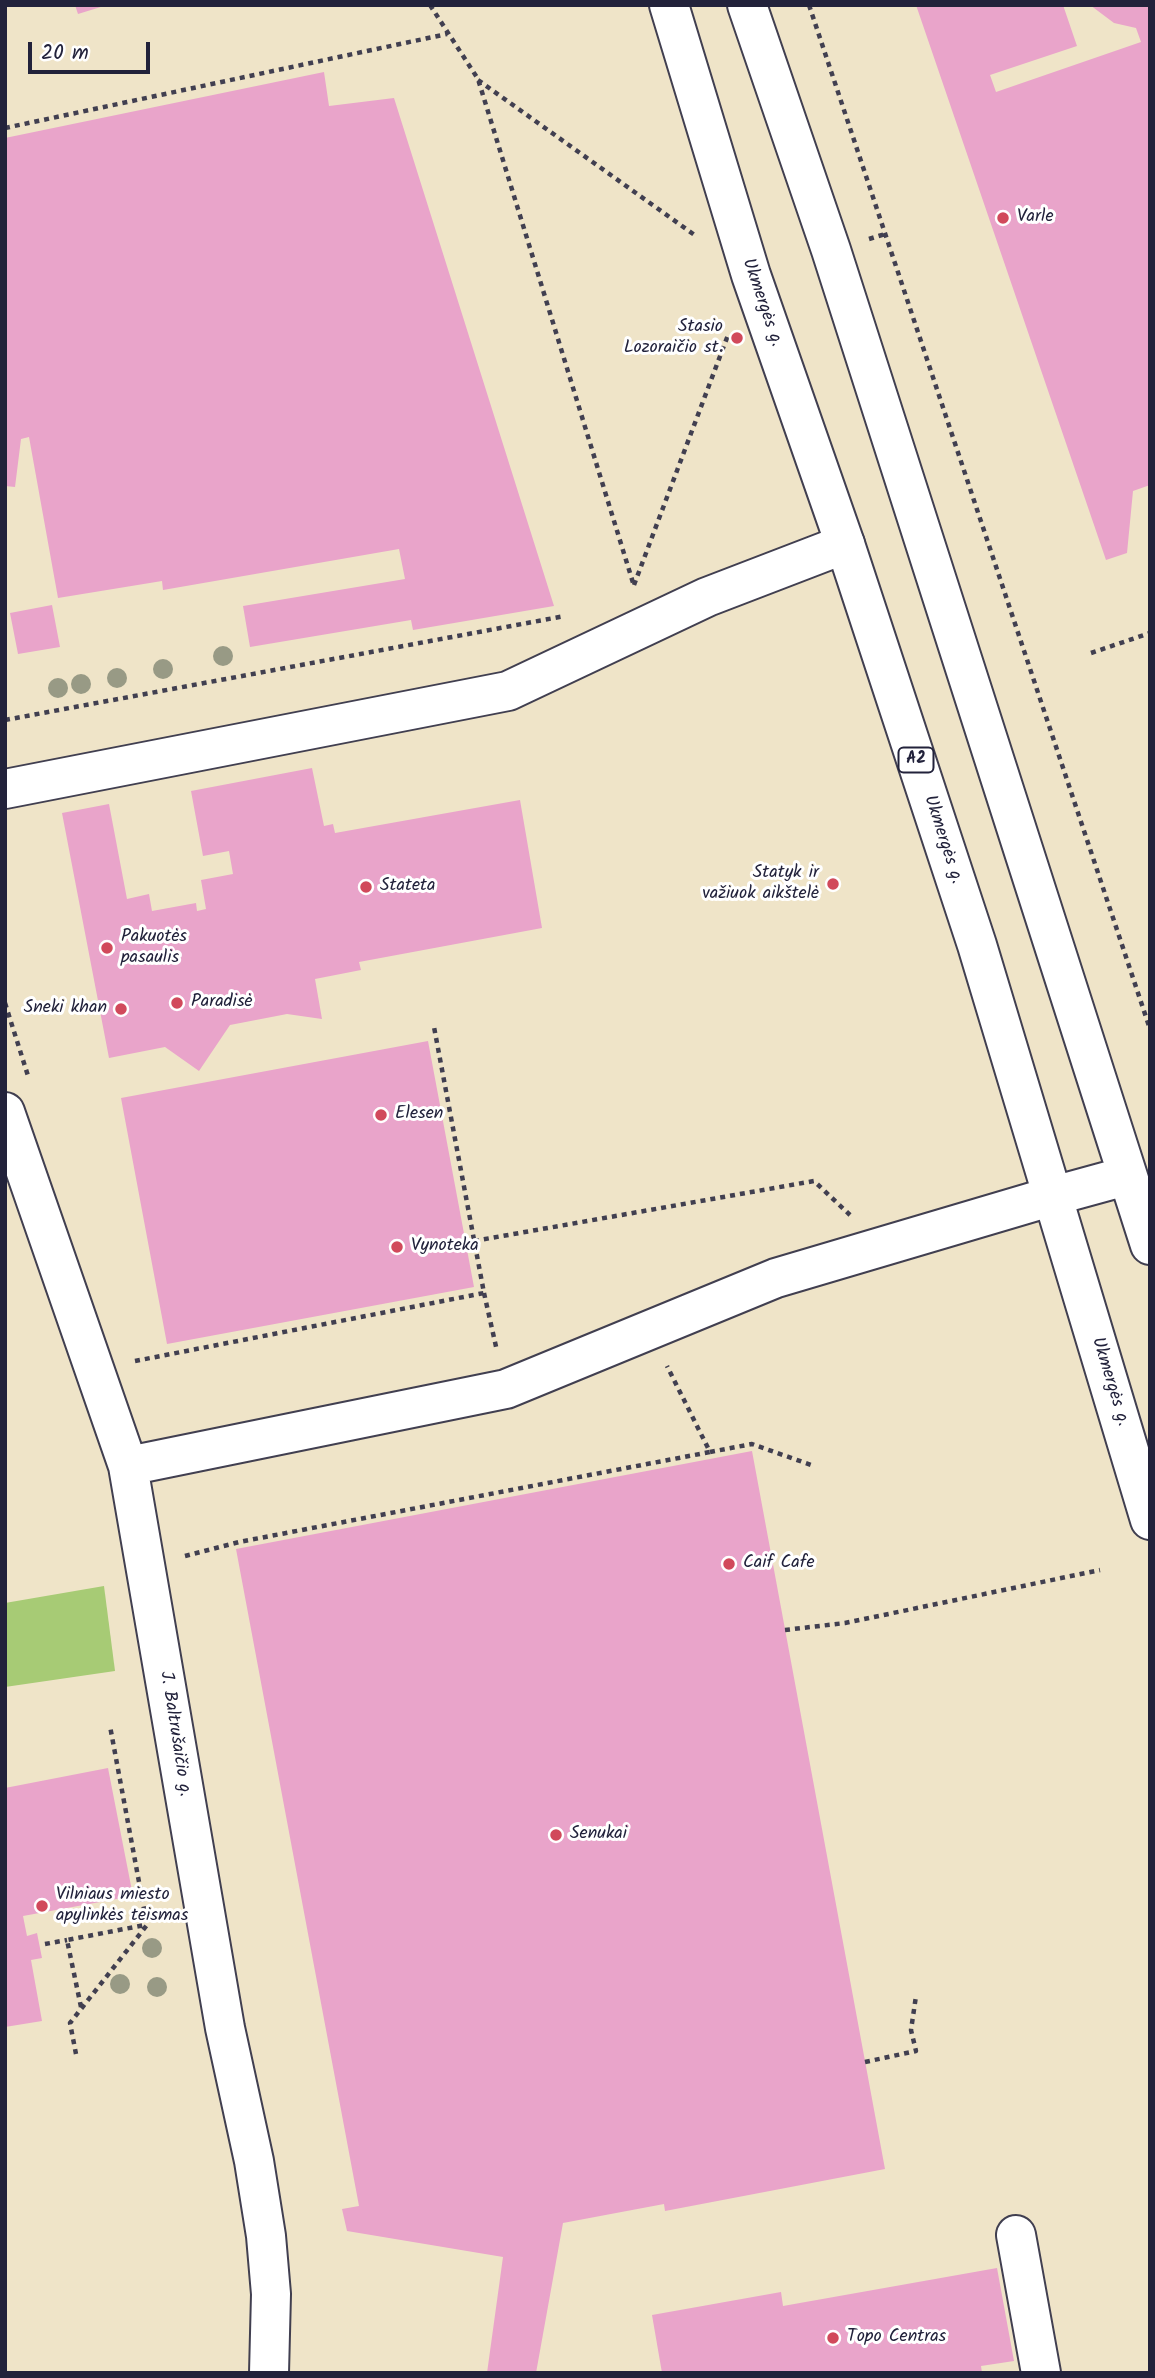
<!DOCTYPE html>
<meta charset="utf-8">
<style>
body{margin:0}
#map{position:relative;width:1155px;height:2378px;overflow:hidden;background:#efe4c8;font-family:Kalam,sans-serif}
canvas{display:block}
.frame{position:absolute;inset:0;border:7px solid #22223b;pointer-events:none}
.scale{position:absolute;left:28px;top:42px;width:122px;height:32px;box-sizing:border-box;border:4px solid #22223b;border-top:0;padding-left:9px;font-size:21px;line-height:24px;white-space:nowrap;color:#22223b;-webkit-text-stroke:5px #fff;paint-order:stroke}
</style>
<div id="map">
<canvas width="1155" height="2378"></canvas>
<div class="frame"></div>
<div class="scale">20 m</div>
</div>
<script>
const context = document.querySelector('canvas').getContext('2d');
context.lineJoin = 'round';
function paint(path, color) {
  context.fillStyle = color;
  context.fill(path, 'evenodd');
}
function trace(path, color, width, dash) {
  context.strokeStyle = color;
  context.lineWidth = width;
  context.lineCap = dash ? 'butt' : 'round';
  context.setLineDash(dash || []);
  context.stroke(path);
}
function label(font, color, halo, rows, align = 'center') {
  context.font = font + ' Kalam,sans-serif';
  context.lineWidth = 6;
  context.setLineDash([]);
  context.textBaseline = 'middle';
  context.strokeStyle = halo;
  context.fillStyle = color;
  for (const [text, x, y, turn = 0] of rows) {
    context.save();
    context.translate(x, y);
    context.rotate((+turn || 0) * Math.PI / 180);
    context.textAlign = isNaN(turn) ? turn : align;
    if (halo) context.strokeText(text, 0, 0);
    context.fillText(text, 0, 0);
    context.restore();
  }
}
const green = new Path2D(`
 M104,1586L115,1671L5,1687V1603Z`);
const building = new Path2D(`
 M75,5H104V6L78,14Z
 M916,5H1063L1077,46L990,75L996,92L1141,42L1136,28L1114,23L1090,5H1150V485L1133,491L1127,553L1106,560Z
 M324,72L329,106L394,98L554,606L413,630L411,620L250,647L243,606L405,579L399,549L163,590L162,581L58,598L29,437L21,439L15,487L5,486V138Z
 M52,605L60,647L18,654L10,613Z
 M312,768L324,826L333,824L335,833L520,800L542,928L359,962L361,970L315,979L322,1019L287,1014L230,1025L199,1071L165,1047L109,1058L62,813L109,804L127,899L149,894L152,911L196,903L197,911L206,909L201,880L233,874L229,851L203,856L191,791Z
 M428,1041L474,1287L167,1344L121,1098Z
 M752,1451L885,2169L665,2211L664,2204L563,2223L536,2373H487L503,2257L347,2231L342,2209L359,2206L236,1549Z
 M108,1768L133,1896L23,1916L27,1936L37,1933L42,1958L31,1960L42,2021L5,2027V1788Z
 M997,2268L1014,2361L981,2366L982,2373H662L652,2315L781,2292L783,2306Z`);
const path = new Path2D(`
 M430,5L478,79L634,586
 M809,5L1150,1029
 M478,80L696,236
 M5,128L447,34
 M869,239L885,234
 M634,585L728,335
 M1091,653L1150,633
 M5,720L565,616
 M5,1003L29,1079
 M474,1241L814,1181L850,1215
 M484,1293L497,1351
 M135,1361L484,1293L434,1027
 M710,1452L752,1444L814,1466
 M185,1556L239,1542L710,1452L667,1366
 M785,1630L845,1623L1100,1570
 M45,1944L67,1940
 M81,2007L67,1940L145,1925
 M76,2054L70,2023L147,1925L110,1726
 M865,2062L916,2051L911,2030L916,1996`);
const minor = new Path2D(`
 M5,789L508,691L707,597L845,544
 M5,1112L128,1466L225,2028L254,2161L266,2236L271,2294L269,2373
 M128,1466L506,1389L776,1278L1053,1196
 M1016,2235L1041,2373`);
const highway = new Path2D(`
 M669,5L751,275L845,544L977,945L1150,1520
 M747,5L831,250L1150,1245
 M1053,1196L1126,1176`);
const trees = [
 [223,656],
 [163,669],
 [117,678],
 [81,684],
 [58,688],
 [152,1948],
 [120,1984],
 [157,1987]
];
const markers = [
 [1003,218,7,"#d1495b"],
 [737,338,7,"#d1495b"],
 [833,884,7,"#d1495b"],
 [366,887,7,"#d1495b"],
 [107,948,7,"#d1495b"],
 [177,1003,7,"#d1495b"],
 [121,1009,7,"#d1495b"],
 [381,1115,7,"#d1495b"],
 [397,1247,7,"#d1495b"],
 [729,1564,7,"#d1495b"],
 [556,1835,7,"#d1495b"],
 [42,1906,7,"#d1495b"],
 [833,2338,7,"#d1495b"]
];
const shields = [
 [916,760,35]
];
const shieldNames = [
 ["A2",916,760]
];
const poiNames = [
 ["Varle",1017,218],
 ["Stasio",723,328,"right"],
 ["Lozoraičio st.",723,349,"right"],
 ["Statyk ir",819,874,"right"],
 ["važiuok aikštelė",819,895,"right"],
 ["Stateta",380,887],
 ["Pakuotės",121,938],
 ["pasaulis",121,959],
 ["Paradisė",191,1003],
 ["Sneki khan",107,1009,"right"],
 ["Elesen",395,1115],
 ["Vynoteka",411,1247],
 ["Caif Cafe",743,1564],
 ["Senukai",570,1835],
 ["Vilniaus miesto",56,1896],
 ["apylinkės teismas",56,1917],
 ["Topo Centras",847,2338]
];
const streetNames = [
 ["Ukmergės g.",761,303,71],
 ["Ukmergės g.",942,840,72],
 ["Ukmergės g.",1109,1382,73],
 ["J. Baltrušaičio g.",174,1734,81]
];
paint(green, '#a7cb75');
paint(building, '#e9a4ca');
trace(minor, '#413f50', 42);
trace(highway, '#413f50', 42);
trace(path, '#413f50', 4.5, [5, 5]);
trace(minor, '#fff', 38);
trace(highway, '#fff', 38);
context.fillStyle = '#989a85';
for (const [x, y] of trees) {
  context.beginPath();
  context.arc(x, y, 10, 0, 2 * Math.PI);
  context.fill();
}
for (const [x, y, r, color] of markers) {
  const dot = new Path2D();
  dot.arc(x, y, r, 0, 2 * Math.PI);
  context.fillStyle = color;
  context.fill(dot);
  trace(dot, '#fff', 2.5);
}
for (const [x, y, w] of shields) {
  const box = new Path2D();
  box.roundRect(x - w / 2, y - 12.5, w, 25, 5);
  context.fillStyle = '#fff';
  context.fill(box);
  trace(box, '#22223b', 2);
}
label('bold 16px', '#22223b', null, shieldNames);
label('18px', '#22223b', '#fff', poiNames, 'left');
label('18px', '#22223b', '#fff', streetNames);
</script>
